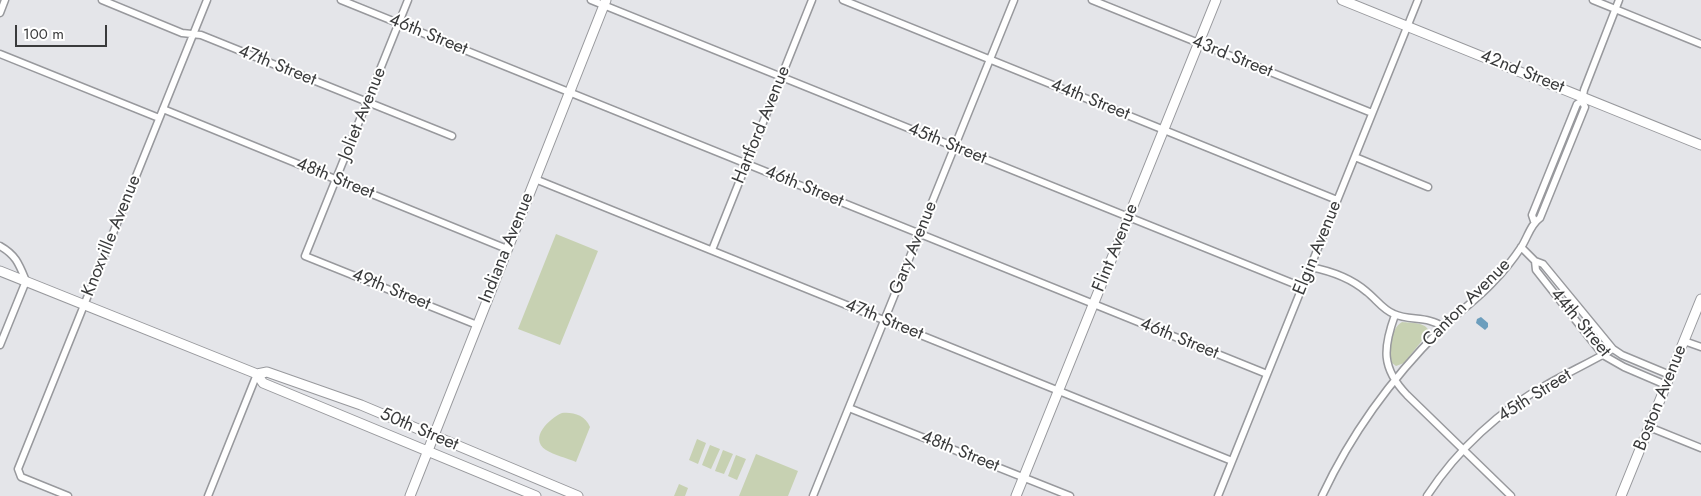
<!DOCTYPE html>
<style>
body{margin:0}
#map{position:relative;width:1701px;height:496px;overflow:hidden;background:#e4e5e9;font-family:Jost,sans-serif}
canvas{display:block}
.scale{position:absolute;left:15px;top:25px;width:92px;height:22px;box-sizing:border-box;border:2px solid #3a3b3c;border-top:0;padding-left:6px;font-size:15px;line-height:18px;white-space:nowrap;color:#3a3b3c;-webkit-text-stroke:4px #fff;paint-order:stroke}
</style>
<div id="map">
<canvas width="1701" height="496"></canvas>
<div class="scale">100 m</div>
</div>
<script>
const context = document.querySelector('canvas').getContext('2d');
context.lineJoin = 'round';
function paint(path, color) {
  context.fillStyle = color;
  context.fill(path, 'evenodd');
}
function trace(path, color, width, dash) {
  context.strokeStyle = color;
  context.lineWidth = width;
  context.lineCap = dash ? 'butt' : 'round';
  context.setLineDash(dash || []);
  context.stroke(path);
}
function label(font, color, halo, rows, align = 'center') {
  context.font = font + ' Jost,sans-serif';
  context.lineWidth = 4;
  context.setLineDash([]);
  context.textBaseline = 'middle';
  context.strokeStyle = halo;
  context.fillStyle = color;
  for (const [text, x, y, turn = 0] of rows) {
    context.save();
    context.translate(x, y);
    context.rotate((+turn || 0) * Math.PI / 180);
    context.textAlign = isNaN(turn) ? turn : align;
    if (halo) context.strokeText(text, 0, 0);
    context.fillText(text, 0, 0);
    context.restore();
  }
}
const green = new Path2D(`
 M556,234L598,251L560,345L518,329Z
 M1402,322C1411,323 1427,322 1429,332L1404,363L1396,366L1392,363C1389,351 1390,329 1402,322Z
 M562,413C573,412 585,415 590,427L576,462C567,458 554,455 546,450C528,438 550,418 562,413Z
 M697,439L706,443L698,464L689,460Z
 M710,445L720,449L711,469L702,465Z
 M723,450L733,454L724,474L715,471Z
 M756,454L798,471L788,496H739Z
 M736,455L746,459L737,480L728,476Z
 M679,484L688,488L685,496H674Z`);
const water = new Path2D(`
 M1481,317L1488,323V327L1485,330L1476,323L1477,319Z`);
const street = new Path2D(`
 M102,0L182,33L201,35L452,136
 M341,0L1267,374
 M408,0L305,256L477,325
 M591,0L1302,287
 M843,0L1337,200
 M1092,0L1372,113
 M1593,0L1701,44
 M0,13L5,0
 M0,54L159,118
 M163,109L507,249
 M1355,157L1428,187
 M535,179L1232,461
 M1534,221L1532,215L1577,104L1582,101
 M0,246C16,255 19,264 26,281L0,345
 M1521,247L1535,261L1543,264L1613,349L1622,355L1670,375
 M712,250L812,0
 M1535,261L1536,270L1603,355L1624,367L1666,385
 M1310,267C1331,271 1351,278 1367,292C1376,299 1383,310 1394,314C1409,321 1429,316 1443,327
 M1395,315C1383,348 1381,368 1407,395L1511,496
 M1684,341L1701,347
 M849,408L1070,496
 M1649,427L1701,448
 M68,496L21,477L18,469L207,0
 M208,496L257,374
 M813,496L1014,0
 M1218,496L1418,0
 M1322,496C1351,434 1392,378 1440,330C1457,313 1478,299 1494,281C1504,271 1514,258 1522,246C1528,236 1531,224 1540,218L1585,107L1582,101L1584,90L1619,0
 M1427,496C1457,450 1500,410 1548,384C1569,372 1591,362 1613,349`);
const secondary = new Path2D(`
 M1342,0L1701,145
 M0,271L257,374L263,383L536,496
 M257,374L267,372L361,405L578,496
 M410,496L606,0
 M1016,496L1216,0
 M1621,496L1701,299`);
const streetNames = [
 ["46th Street",428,35,22],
 ["43rd Street",1232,57,22],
 ["47th Street",277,66,22],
 ["42nd Street",1522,72,22],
 ["44th Street",1090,100,22],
 ["Joliet Avenue",363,114,-68],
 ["Hartford Avenue",762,125,-68],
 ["45th Street",947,144,22],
 ["48th Street",335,179,22],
 ["46th Street",804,187,22],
 ["Knoxville Avenue",112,236,-68],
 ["Indiana Avenue",507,248,-68],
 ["Gary Avenue",914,248,-68],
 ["Flint Avenue",1116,248,-68],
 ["Elgin Avenue",1318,248,-68],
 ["49th Street",391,290,22],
 ["Canton Avenue",1467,303,-45],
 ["47th Street",884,320,22],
 ["44th Street",1580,323,50],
 ["46th Street",1179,339,22],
 ["45th Street",1535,396,-32],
 ["Boston Avenue",1661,398,-68],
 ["50th Street",419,430,23],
 ["48th Street",960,452,22]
];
paint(green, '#c7d1b2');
paint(water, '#6c9ebd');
trace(street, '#98999d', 9);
trace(secondary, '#98999d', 11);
trace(street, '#fff', 6);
trace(secondary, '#fff', 9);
label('18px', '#3a3b3c', '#fff', streetNames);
</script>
